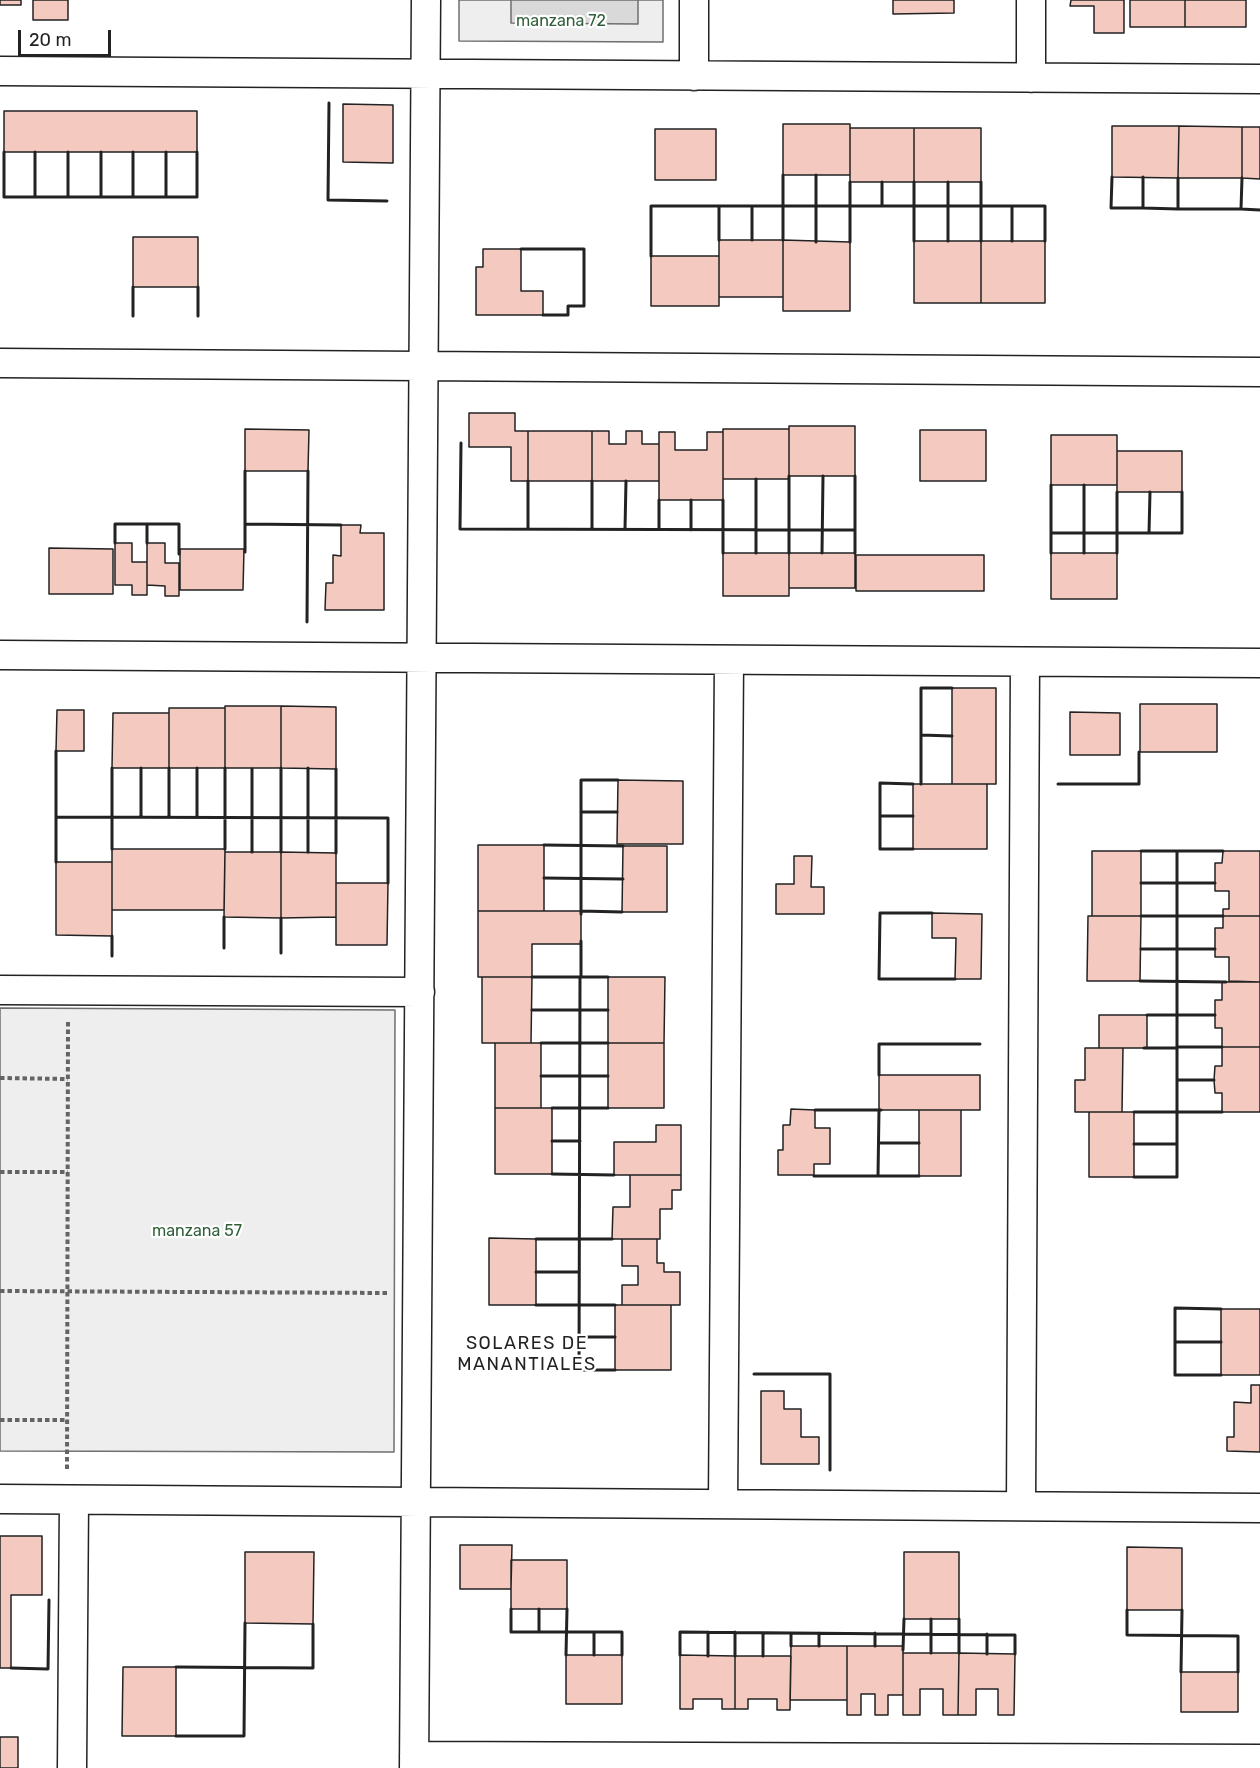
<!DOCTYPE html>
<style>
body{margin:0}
#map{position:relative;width:1260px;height:1768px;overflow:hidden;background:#fff;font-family:Rubik,sans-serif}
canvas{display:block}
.scale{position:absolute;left:18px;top:30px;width:93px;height:27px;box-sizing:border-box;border:3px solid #222;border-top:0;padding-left:8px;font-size:18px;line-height:21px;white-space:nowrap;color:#222;-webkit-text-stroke:4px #fff;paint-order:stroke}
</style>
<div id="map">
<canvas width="1260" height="1768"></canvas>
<div class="scale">20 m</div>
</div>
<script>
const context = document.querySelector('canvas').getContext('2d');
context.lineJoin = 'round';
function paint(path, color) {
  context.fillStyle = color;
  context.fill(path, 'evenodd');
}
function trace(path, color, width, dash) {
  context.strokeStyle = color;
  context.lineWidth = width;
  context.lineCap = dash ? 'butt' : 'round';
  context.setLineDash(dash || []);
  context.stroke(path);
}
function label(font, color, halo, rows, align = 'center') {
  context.font = font + ' Rubik,sans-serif';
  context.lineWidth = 4.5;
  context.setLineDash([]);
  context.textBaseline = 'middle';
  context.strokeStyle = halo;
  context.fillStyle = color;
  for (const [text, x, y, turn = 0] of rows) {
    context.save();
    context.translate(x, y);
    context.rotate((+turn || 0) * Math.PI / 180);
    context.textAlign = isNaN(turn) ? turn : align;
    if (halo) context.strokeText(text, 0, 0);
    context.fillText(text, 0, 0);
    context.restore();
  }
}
const green = new Path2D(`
 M459,0H663V42L459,41Z
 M0,1008L395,1010L394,1452L0,1451Z`);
const water = new Path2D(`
 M511,0H638V24L511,23Z`);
const building = new Path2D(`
 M0,0H21V5H0Z
 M33,0H68V20H33Z
 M893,0H954V13L893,14Z
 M1071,0H1124V33H1094V6H1070Z
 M1130,0H1185V27H1130Z
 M1185,0H1246V27H1185Z
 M343,104L393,105V163L343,162Z
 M4,111H197V152H4Z
 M783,124H850V175H783Z
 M1112,126H1179L1178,178L1112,177Z
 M1179,126L1242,127V178H1178Z
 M1242,127H1260V179L1242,178Z
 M850,128H914V182H850Z
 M914,128H981V182H914Z
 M655,129H716V180H655Z
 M133,237H198V287H133Z
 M719,240H783V297H719Z
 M783,240L850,242V311H783Z
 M914,241H981V303H914Z
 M981,241H1045V303H981Z
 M483,249H521V291H543V315H476V267H483Z
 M651,256H719V306H651Z
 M469,413H515V431H528V481H511V447H469Z
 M789,426H855V476H789Z
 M245,429L309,430L308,471H245Z
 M723,429H789V479H723Z
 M920,430H986V481H920Z
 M528,431H592V481H528Z
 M592,431H609V444H626V431H642V444H659V481H592Z
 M659,432H675V450H707V432H723V500H659Z
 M1051,435H1117V485H1051Z
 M1117,451H1182V492H1117Z
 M341,525H361L360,533H384V610H325L326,583H333V555L341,556Z
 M115,543H132V562H147V595H132V585H115Z
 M147,543H165V563H179V596H165V586L147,585Z
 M49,548L113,549V594H49Z
 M180,549H244L243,590H180Z
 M723,553H789V596H723Z
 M789,553H855V588H789Z
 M1051,553H1117V599H1051Z
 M856,555H984V591H856Z
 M952,688H996V784H952Z
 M1140,704H1217V752H1140Z
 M225,706H281V768H225Z
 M281,706L336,707V769L281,768Z
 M169,708H225V768H169Z
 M57,710H84V751H56Z
 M1070,712L1120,713V755H1070Z
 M113,713H169V768H112Z
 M618,780L683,781V844H617Z
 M913,784H987V849H913Z
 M478,845H544V911H478Z
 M623,846H667V912H622Z
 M112,849H225L224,910H112Z
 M1092,851H1141V916H1092Z
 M1223,851H1260V916H1223V909H1229V891H1215V863H1222Z
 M225,852H281V918L224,917Z
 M281,852L336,853V917L281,918Z
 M794,856H812L811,887H824V914H776V884H794Z
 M56,862H112V936L56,935Z
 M336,883H388L387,945H336Z
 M478,911H581V944H532V977H478Z
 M932,913L982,914L981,979H955L956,938H932Z
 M1088,916H1141L1140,981H1087Z
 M1223,916H1260V982L1229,981V957H1215V928H1223Z
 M482,977H532L531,1043H482Z
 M608,977H665L664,1043H608Z
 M1222,982H1260V1047H1222V1028H1215V1000H1222Z
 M1099,1015H1147V1048H1099Z
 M495,1043H541V1108H495Z
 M608,1043H664V1108H608Z
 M1222,1047H1260V1112H1222V1093H1215L1214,1080L1215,1066H1222Z
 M1085,1048H1123L1122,1112H1075V1080H1085Z
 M879,1075H980V1110H879Z
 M495,1108H552V1174H495Z
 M791,1109L815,1110V1128H830V1164H814V1175H778V1150H783V1125H790Z
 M919,1110H961V1176H919Z
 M1089,1112H1134V1177H1089Z
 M656,1125H681V1175H614V1142H656Z
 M630,1175H681V1190H672V1209H660V1239H612L613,1207H630Z
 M489,1238L536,1239V1305H489Z
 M622,1239H657V1263H664V1272H680V1305H622V1285H638V1266H622Z
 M615,1305H671V1370H615Z
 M1221,1309H1260V1375H1221Z
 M1251,1385H1260V1452L1227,1451V1437H1234V1402L1251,1403Z
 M761,1391H784V1409H801V1437H819V1464H761Z
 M0,1536H42V1595H11V1668H0Z
 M460,1545H512L511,1589H460Z
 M1127,1547L1182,1548V1610H1127Z
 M245,1552H314L313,1624L245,1623Z
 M904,1552H959V1619H904Z
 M511,1560H567V1609H511Z
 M791,1646H847V1700H790Z
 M847,1646H903V1695H888V1715H875V1694H861V1715H847Z
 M903,1653H959L958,1715H943V1689H920V1715H903Z
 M959,1653L1015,1654L1014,1715H998V1689H976V1715H958Z
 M566,1655H622V1704H566Z
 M680,1655L735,1656V1709H722V1699H693V1709H680Z
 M735,1656H791L790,1710H777V1699H748V1709H735Z
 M123,1667H176V1736H122Z
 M1181,1672H1238V1712H1181Z
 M0,1737H18V1768H0Z`);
const path = new Path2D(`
 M0,1078L68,1079
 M0,1172H68
 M0,1291L387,1293
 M0,1420H67
 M67,1469L68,1021`);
const minor = new Path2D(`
 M0,71L1260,79
 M694,76V0
 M1031,78V0
 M0,363L1260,372
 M0,655L1260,663
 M0,990L420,992
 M0,1499L1260,1508
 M723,1504L729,660
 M1021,1506L1025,662
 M414,1756L1260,1759
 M72,1768L74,1500
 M414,1768L426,0`);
const wall = new Path2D(`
 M329,103L328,200L387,201
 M4,152V197H197V152
 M35,152V197
 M68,152V197
 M101,152V197
 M133,152V197
 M166,152V197
 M783,175V206H816V242
 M816,175V206H850V242
 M1112,177L1111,208H1143
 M1143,177V208L1178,209
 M1178,178V209H1241
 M1242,178L1241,209L1260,210
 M850,182V206H882
 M882,182V206H914V241
 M914,182V206H948V241
 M948,182V206H981V182
 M1012,206H1045V241
 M719,240V206H752
 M752,240V206H783V240
 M981,241V206H1012V241
 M521,249H584V306H568V315H543
 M651,256V206H719
 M198,287V316
 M133,316V287
 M461,443L460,529L855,530
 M789,476V553
 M855,476V553
 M756,479V553
 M528,481V529
 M592,481V529
 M1051,485V533H1182V492
 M1084,485V533
 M1117,492V553
 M659,500V529
 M691,500V530
 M723,500V553
 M147,524V543
 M245,524L341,525
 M625,529L626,481
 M1084,533V553
 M1149,533L1150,492
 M115,543V524H179V554
 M245,552V471
 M822,553L823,476
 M1051,553V533
 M307,622L308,471
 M921,735L952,736
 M56,751V862
 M112,768V849
 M141,768V817
 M169,768V817
 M197,768V817
 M225,768V849
 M308,768V852
 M252,769V852
 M336,769V853
 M913,784L880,783V849H913
 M921,784V688H952
 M1058,784H1139V752
 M581,812H617
 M880,816H913
 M56,817L388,818V883
 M544,845L623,846
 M1141,851H1223
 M281,852V768
 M544,878L623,879
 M1141,883H1215
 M581,911L622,912
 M932,913H880L879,979H955
 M581,914V780H618
 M1141,916H1223
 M224,917V948
 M281,918V953
 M112,936V956
 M581,941V977
 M1141,949H1215
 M532,977H608
 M580,977L579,1370H615
 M1140,981L1226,982
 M532,1010H608
 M1147,1015H1215
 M541,1043H608
 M1177,1047H1222
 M1144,1048H1177
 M879,1075V1044H980
 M541,1076H608
 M1177,1080H1214
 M552,1108H608
 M815,1110H881
 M1134,1112H1222
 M552,1141H580
 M879,1143H919
 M1134,1144H1177
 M552,1174L614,1175
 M814,1176H919
 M878,1176L879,1110
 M1134,1177H1177V851
 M536,1239H612
 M536,1272H579
 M536,1305H615
 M1221,1309L1175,1308V1375H1221
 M579,1337H615
 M1175,1342H1221
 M754,1374H830V1470
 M511,1609V1632H622V1655
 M539,1609V1632
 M1127,1610V1635L1238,1636V1672
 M959,1619V1653
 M594,1632V1655
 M708,1632V1656
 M735,1632V1656
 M791,1633V1646
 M819,1633V1646
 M875,1633V1646
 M987,1634V1654
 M903,1650L904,1619
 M931,1653V1619
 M566,1655L567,1609
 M680,1655V1632L1015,1635V1654
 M763,1656V1633
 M176,1667L313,1668V1624
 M11,1668L48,1669L49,1600
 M1181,1672L1182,1610
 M176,1736H244L245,1623`);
const parkNames = [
 ["manzana 72",561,21],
 ["manzana 57",197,1231]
];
const neighbourhoodNames = [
 ["SOLARES DE",527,1344],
 ["MANANTIALES",527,1365]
];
paint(green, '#eee');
trace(green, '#6f6f6f', 1.5);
paint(water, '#d9d9d9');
trace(water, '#6f6f6f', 1.5);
paint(building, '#f3c9c0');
trace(building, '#222', 1.5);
trace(minor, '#222', 31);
trace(path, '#646464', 4, [4.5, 3]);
trace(minor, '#fff', 28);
trace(wall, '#222', 3);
label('16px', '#2f5e38', '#fff', parkNames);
context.letterSpacing = '1.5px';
label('18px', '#222', '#fff', neighbourhoodNames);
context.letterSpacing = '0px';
</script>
